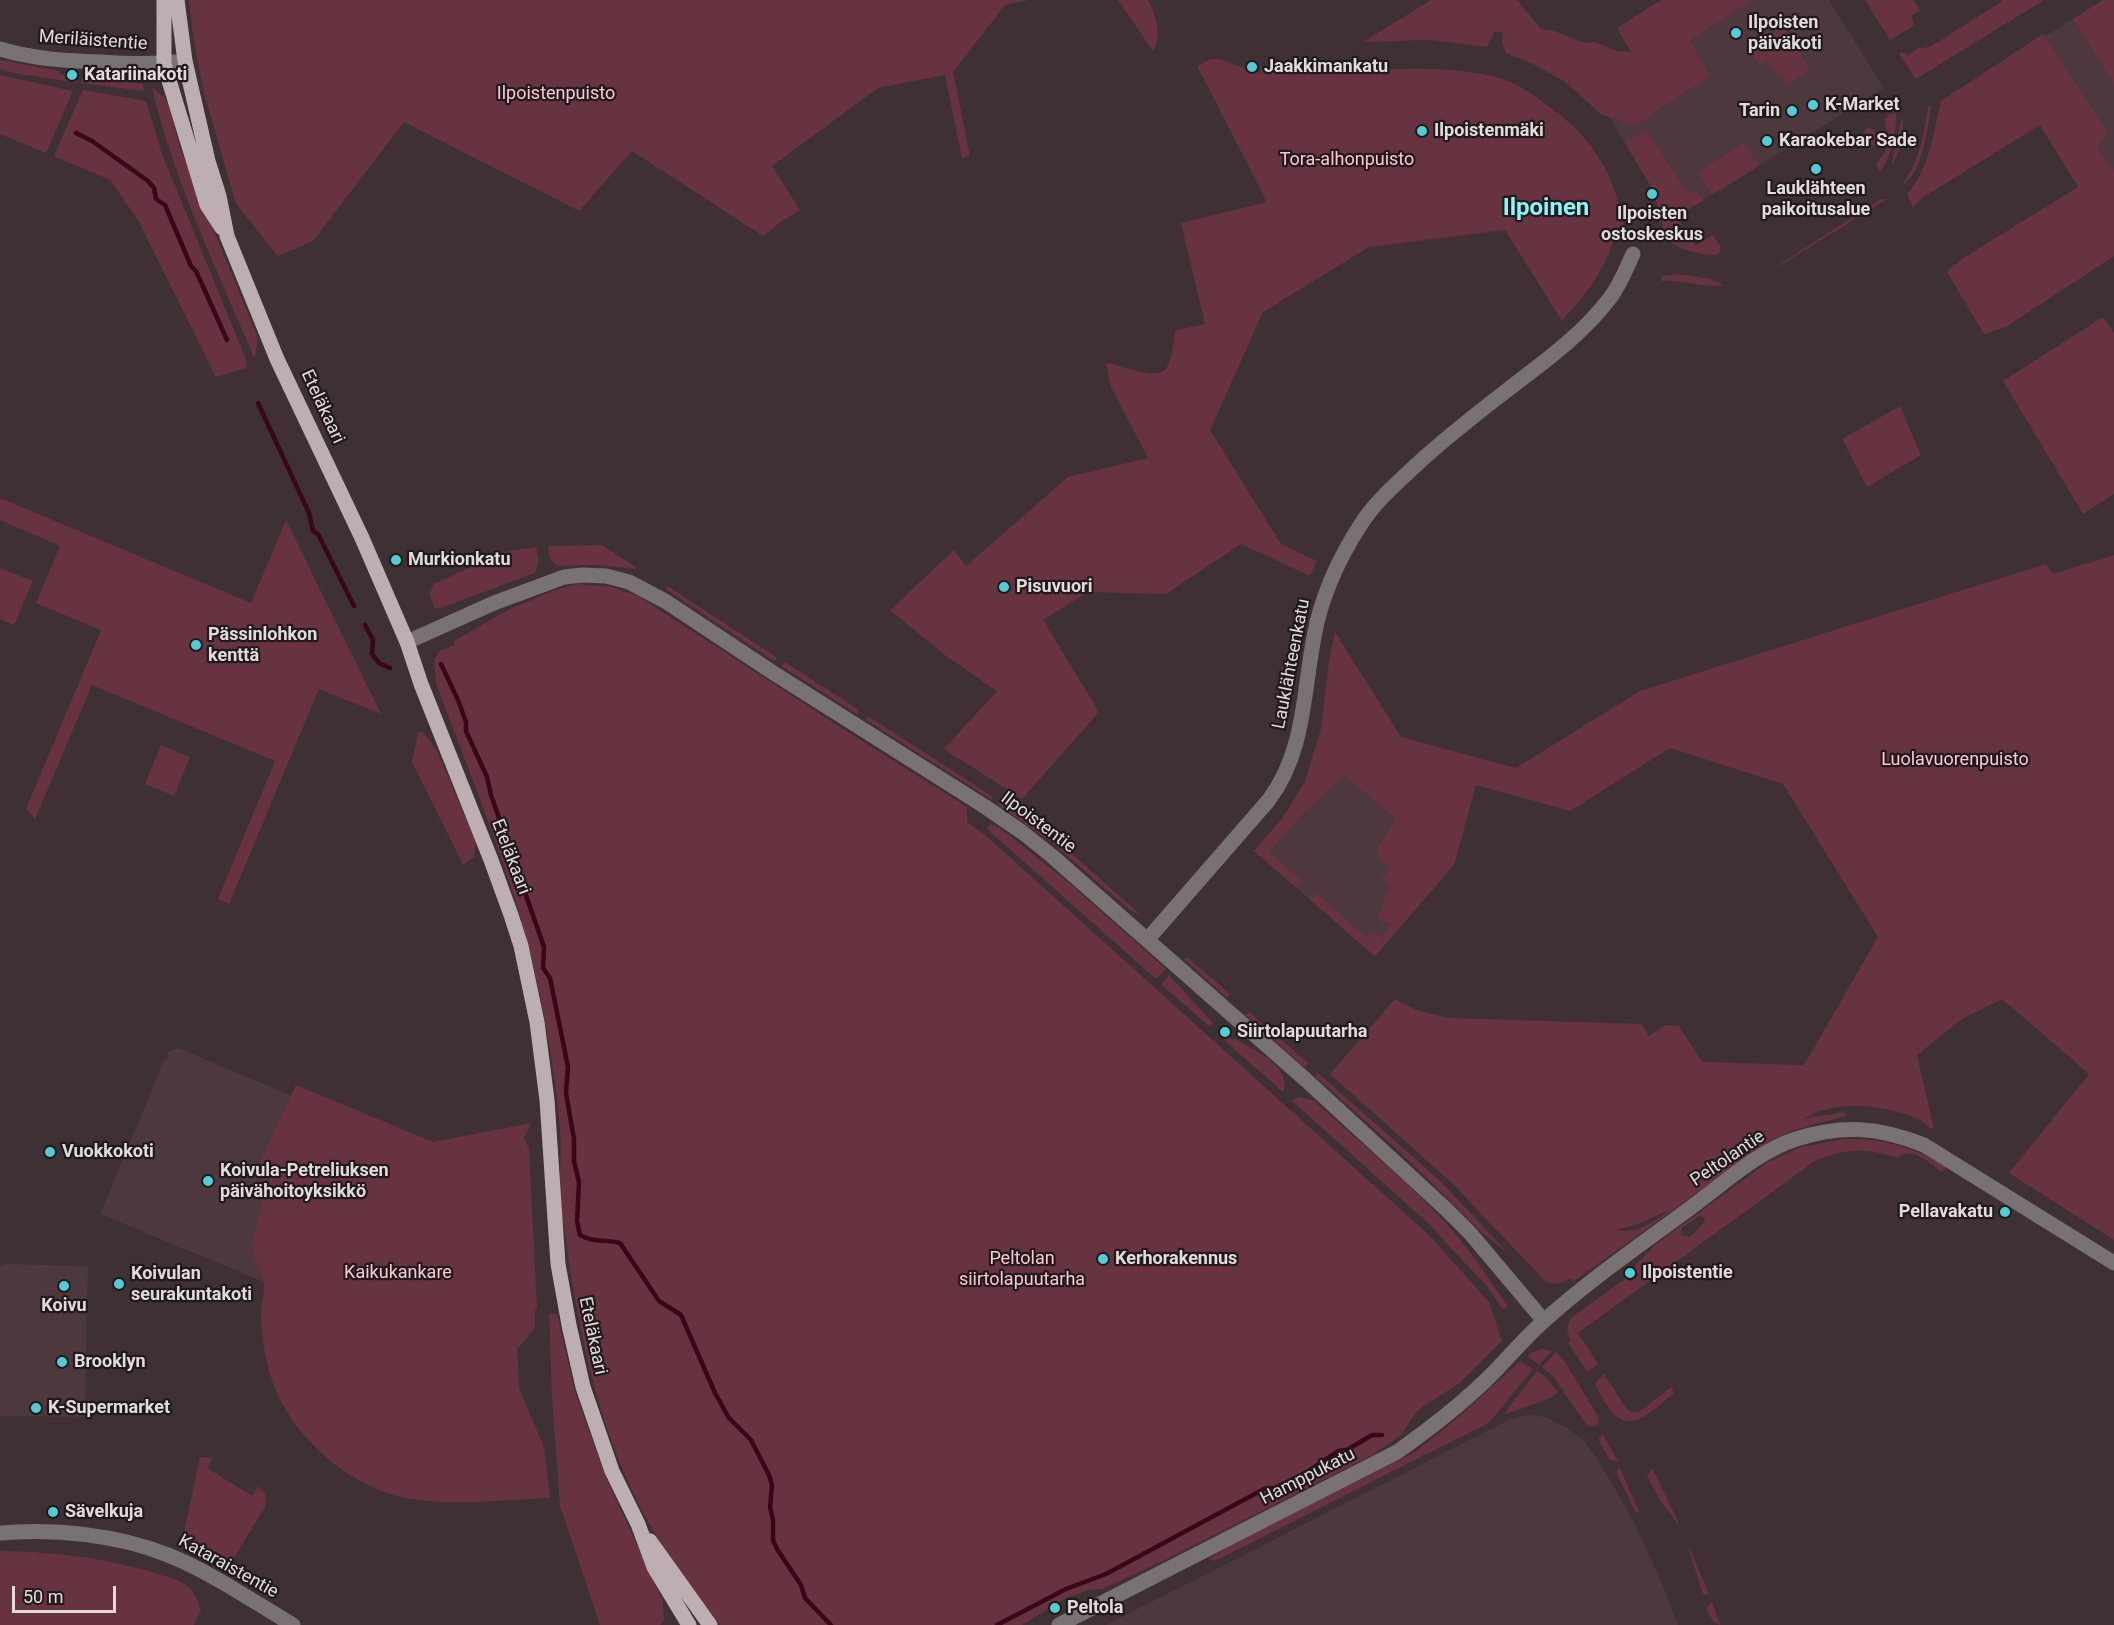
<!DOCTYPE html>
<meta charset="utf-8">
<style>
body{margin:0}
#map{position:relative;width:2114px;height:1625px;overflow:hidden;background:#3e3033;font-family:Roboto,sans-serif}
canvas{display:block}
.scale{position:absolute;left:12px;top:1586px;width:104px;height:27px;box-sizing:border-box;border:3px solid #e3dadc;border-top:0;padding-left:8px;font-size:18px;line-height:21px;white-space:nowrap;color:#e3dadc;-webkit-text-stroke:4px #201a1b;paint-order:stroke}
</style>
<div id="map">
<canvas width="2114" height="1625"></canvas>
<div class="scale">50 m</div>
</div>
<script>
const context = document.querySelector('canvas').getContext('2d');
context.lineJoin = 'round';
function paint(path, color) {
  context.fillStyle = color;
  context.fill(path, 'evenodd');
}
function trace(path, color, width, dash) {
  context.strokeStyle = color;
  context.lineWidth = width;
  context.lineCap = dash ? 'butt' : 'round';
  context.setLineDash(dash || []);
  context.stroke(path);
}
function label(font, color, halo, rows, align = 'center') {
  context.font = font + ' Roboto,sans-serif';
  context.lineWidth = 4.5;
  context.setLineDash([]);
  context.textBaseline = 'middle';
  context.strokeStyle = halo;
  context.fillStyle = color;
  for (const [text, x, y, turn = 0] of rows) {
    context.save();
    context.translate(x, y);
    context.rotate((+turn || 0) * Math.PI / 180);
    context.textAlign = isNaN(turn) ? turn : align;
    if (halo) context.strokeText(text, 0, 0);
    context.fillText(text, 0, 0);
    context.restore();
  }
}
const built = new Path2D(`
 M1718,0H1829L1884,88L1673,219L1587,82Z
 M2073,19L2114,84V182L2029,46Z
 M1318,742L1454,865L1375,956L1254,851L1305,792Z
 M178,1048L330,1112L264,1282L100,1214L164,1061L168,1059L167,1052Z
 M6,1264L88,1266L85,1417L0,1416V1267Z
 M1530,1415L1545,1417L1567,1428L1584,1441L1598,1459L1634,1522L1664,1588L1678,1625H1106L1507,1421L1516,1417Z`);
const green = new Path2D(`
 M189,0H1029L1005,5L953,72L970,156L962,158L945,75L878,88L772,166L800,210L782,221L763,236L632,151L579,211L404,122L313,241L278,256L236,204L204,93L193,37Z
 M1118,0H1148C1156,14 1162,36 1153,51Z
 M1431,0H1517L1542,30H1552L1584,43L1594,42L1617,51L1631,52L1617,28L1661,0H1753L1690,40L1710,76L1665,105L1636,126L1602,115L1564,81L1531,63L1506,53L1502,43L1503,33L1495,31L1487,47L1431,40L1363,42Z
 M1865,0H1914L1920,10L1911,16L1915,25L1890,40Z
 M2004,0H2044L1916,79L1899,54L1901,52L1908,55L1918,48L1930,47Z
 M2103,0H2114V84L2073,19Z
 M1783,27L1810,70L1786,85L1782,77L1779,79L1768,60L1759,65L1749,48Z
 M2043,34L2108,133L2097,148L2114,170V256L2006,327L1984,334L1947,272L1960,260L2078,187L2040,125L1922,198L1913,207L1907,194C1930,169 1933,133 1941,101Z
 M1211,59H1219L1259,73L1261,69C1327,79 1395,63 1461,71C1476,73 1492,75 1506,80C1524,87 1540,100 1556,112C1596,142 1615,178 1624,226L1616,230C1608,267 1587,293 1562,321L1505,230L1369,247L1263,312L1210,430L1281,544L1317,561L1310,576L1241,544L1166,594L1088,592L1043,620L1099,712L1022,799L944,749L997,691L946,656L890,610L954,550L966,566L1068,477L1148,458L1111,387L1106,363C1121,364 1159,383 1167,367C1173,356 1173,341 1176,330L1205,324L1181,223L1267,202L1197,66Z
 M0,60L59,71V74L65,75V79L75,80L76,77H77V83L9,72L0,69Z
 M0,75L73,91L46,153L0,134Z
 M86,75L143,84L144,91L81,83L82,78H86Z
 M152,88L164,97L169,106L180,148L258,338L255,357L253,355C216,267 174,181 152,88Z
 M83,90L146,101L162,154L247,362L246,368L216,377L138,220L110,180L54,156Z
 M1929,104L1931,108C1927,129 1923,171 1904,184V181C1921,161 1924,128 1929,104Z
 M1896,113C1897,129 1891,160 1880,171L1876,165C1882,155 1891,148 1888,134C1887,129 1885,126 1885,120L1888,115Z
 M1902,117C1906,133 1900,153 1891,167Z
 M1867,128L1873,129C1876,135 1880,140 1874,146L1870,144L1863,133Z
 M1646,129L1686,191L1697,192L1704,200L1677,216L1681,222L1680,227L1664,231L1653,190L1625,143Z
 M1744,143L1759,166L1712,195L1698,172Z
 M1881,199H1887L1784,263L1771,270Z
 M1680,233L1684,239L1692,240L1695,246L1713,235L1720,246V252L1716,255C1702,255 1677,250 1668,239Z
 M1678,274L1710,279L1724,285C1706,289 1682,279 1661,281L1662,276Z
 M2103,317L2114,333V494L2083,514L2003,381Z
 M1900,406L1921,455L1867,487L1842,439Z
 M0,498L251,603L286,520L381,714L319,689L229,904L218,899L275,761L92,685L35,819L26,809L101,630L36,603L60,546L0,520Z
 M602,545L636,567L635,569L597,565L558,566C550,561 547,554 549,546Z
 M536,547L539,560L535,573L438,609L434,607L429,594L434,584L504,552Z
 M2114,555V1240L2009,1173L2089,1074L2002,999L1962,1019L1917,1055L1934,1129C1928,1128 1927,1125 1922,1122C1918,1118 1910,1116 1905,1114C1873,1104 1831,1101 1803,1119L1844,1112L1846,1116L1794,1130L1771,1140L1574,1281L1571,1278L1558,1284L1546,1282L1453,1184L1330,1074L1395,999L1416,1010L1449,1018L1641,1024L1649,1036L1665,1025L1679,1026L1702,1062L1804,1065L1878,937L1783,784L1670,748L1570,811L1476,785L1454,865L1375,956L1309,899L1312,895L1317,894L1366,937L1371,932L1375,933L1382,938L1392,923L1380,921L1377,917L1383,908V899L1392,888L1382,879L1390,869L1377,856L1379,846L1396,819L1344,775L1301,815L1269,852L1303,882L1297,888L1254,851L1282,819L1305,781L1321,729L1329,661L1335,632L1401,737L1516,768L1640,691L2046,564L2053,574ZM1670,1210C1654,1222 1635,1235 1615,1230L1635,1225Z
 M0,568L33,581L14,625L0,619Z
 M578,584L612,587L638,596L851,734L967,807V822L984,834L1429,1235L1489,1302L1502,1341L1461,1382L1418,1410L1400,1436L1372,1455L1159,1563L1102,1589L1089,1590L1066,1598L1022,1625H720C693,1590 665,1553 644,1514C601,1435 581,1343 568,1255C566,1235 561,1215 560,1195C559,1174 562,1152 560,1130C557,1092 551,1053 544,1016C524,901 476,792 436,683L434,660L440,651L455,645L454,641L510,609L555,590Z
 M666,585L776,657V660L774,661L667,590Z
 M785,662L859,710L857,714L781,666Z
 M868,716L992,796V800L866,720Z
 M422,731L437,751L476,842L474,857L463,865L412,762L418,733Z
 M161,745L190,757L174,796L145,784Z
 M1001,802L1053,837L1142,916L1130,910L1051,842L998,805Z
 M990,824L1000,828L1068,882L1166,969L1156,979L987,829Z
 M1187,957L1230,994L1227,998L1184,959Z
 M1169,975L1213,1023L1210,1027L1161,984Z
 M1249,1012L1308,1063L1304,1067L1246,1015Z
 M1228,1037L1233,1040L1234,1038C1251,1049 1294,1067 1283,1092L1224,1040Z
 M1317,1072L1439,1180L1509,1254L1486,1236L1402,1154L1316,1077Z
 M296,1085L433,1142L531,1123L524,1138L529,1149L537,1309H535V1328L517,1349L519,1388L544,1447L550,1498C507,1500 461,1505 418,1500C354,1492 290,1438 271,1377C264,1355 261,1332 261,1309C262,1301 265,1290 264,1282C262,1270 253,1259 252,1247C251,1238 266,1190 270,1177L258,1167Z
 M1300,1097L1314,1101C1361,1143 1411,1184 1453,1231C1473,1254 1490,1281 1508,1306L1502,1309L1490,1290L1428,1223L1291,1100Z
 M1844,1139C1883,1138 1915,1147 1947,1168L1942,1172C1929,1163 1913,1145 1897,1158C1868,1148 1843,1148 1815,1161L1578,1333L1598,1364L1587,1372L1568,1343L1570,1340L1567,1328L1571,1318L1626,1278L1630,1282L1639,1275L1634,1267L1655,1245L1768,1162L1801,1147ZM1699,1216L1705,1218L1704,1223L1690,1237L1681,1235L1682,1228Z
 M549,1313L557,1314L575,1392L607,1480L663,1601L664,1620L660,1625H600L560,1506L552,1399Z
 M1543,1349L1552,1351L1539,1365L1527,1356L1533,1352Z
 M1556,1352L1563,1359L1598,1416L1599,1423L1595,1426H1589L1586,1424L1552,1375L1542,1367Z
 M1520,1361L1533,1369L1490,1422L1215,1561L1209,1559L1230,1546L1415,1452L1459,1417Z
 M1537,1371L1547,1378L1558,1393L1548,1399L1506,1414L1505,1412Z
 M1604,1374L1626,1408C1631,1413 1637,1413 1643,1409L1671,1387L1674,1393C1657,1406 1633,1435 1613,1413C1605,1404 1600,1393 1595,1383Z
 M1603,1435L1618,1461L1610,1460L1599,1441V1438Z
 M200,1457L213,1458L207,1468L252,1496L258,1486L266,1494L265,1507L232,1561L207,1547L187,1538L184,1532Z
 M1620,1468L1639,1512L1636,1513L1617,1474V1470Z
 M1652,1468L1678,1521V1525L1658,1497L1647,1476Z
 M1690,1549L1709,1594L1703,1595L1689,1550Z
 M0,1551C53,1552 97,1557 148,1571C161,1575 176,1578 187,1586C195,1592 198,1601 201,1610L194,1625H0Z
 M1712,1602L1720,1625C1712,1623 1709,1615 1706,1608Z`);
const stream = new Path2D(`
 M76,133L92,141L148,181L154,188L156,199L165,205L191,266L196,271L227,340
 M258,403L309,513L313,531L318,534L354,606
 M365,625L373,640L372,654L379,663L390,668
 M441,664L458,700L466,722V731L487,777L491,795L544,947L543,968L550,978L568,1067L566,1093L574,1139V1161L579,1182L577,1221L580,1235C594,1243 605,1239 620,1243L659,1301L681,1315L715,1393L729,1418L751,1440L769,1475L772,1485L770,1507L773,1520V1540L777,1549L801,1585L805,1598L831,1625
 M997,1625L1066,1589L1106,1574L1264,1489L1275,1488L1307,1472L1338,1451L1347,1450L1372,1435H1382`);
const minor = new Path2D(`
 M0,49C33,59 67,61 101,62C130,64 157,65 185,61
 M407,642L494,603L564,577L582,575L606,576L629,582L665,601L772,672L984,806L1022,832L1052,856L1306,1080L1447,1210L1470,1233L1544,1321
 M1147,940L1268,801C1305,753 1303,693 1314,637C1321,597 1339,558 1361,524C1375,502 1395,485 1414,467C1447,436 1483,409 1519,381C1552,356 1585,331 1610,298C1620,285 1626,269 1633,254
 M0,1533C53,1528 119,1535 168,1555C209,1571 254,1602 293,1625
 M1059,1625L1397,1452C1428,1430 1458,1407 1485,1381C1506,1361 1524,1338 1546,1319C1593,1277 1646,1241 1697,1203C1728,1180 1759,1151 1796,1139C1843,1124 1879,1127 1924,1145L2114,1263`);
const major = new Path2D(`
 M164,0V64L207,205L222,228
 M177,0L185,61L208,161L219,196L227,236L277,359L362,538L407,642L421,684L491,860L511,915L521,946L537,1022L547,1100L558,1264L569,1325L583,1387L612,1471L638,1524L654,1567L689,1625
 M650,1541L710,1625`);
const markers = [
 [1736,33,6,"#52ccd5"],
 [1252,67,6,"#52ccd5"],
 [72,75,6,"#52ccd5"],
 [1813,105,6,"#52ccd5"],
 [1792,111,6,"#52ccd5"],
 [1422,131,6,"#52ccd5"],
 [1767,141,6,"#52ccd5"],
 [1816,169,6,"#52ccd5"],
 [1652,194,6,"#52ccd5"],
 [396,560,6,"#52ccd5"],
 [1004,587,6,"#52ccd5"],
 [196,645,6,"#52ccd5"],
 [1225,1032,6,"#52ccd5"],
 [50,1152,6,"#52ccd5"],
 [208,1181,6,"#52ccd5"],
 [2005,1212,6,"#52ccd5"],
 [1103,1259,6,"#52ccd5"],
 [1630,1273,6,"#52ccd5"],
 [119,1284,6,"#52ccd5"],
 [64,1286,6,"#52ccd5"],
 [62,1362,6,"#52ccd5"],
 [36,1408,6,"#52ccd5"],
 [53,1512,6,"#52ccd5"],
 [1055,1608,6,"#52ccd5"]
];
const poiNames = [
 ["Ilpoisten",1748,23],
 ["päiväkoti",1748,44],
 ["Jaakkimankatu",1264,67],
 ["Katariinakoti",84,75],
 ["K-Market",1825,105],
 ["Tarin",1780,111,"right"],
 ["Ilpoistenmäki",1434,131],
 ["Karaokebar Sade",1779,141],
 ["Lauklähteen",1816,189,"center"],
 ["paikoitusalue",1816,210,"center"],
 ["Ilpoisten",1652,214,"center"],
 ["ostoskeskus",1652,235,"center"],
 ["Murkionkatu",408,560],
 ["Pisuvuori",1016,587],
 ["Pässinlohkon",208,635],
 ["kenttä",208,656],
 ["Siirtolapuutarha",1237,1032],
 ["Vuokkokoti",62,1152],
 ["Koivula-Petreliuksen",220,1171],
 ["päivähoitoyksikkö",220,1192],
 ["Pellavakatu",1993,1212,"right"],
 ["Kerhorakennus",1115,1259],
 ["Ilpoistentie",1642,1273],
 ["Koivulan",131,1274],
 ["seurakuntakoti",131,1295],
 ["Koivu",64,1306,"center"],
 ["Brooklyn",74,1362],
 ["K-Supermarket",48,1408],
 ["Sävelkuja",65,1512],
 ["Peltola",1067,1608]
];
const streetNames = [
 ["Meriläistentie",93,41,4],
 ["Eteläkaari",322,407,65],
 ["Lauklähteenkatu",1292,664,-79],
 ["Ilpoistentie",1038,823,37],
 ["Eteläkaari",510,857,69],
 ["Peltolantie",1728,1159,-34],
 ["Eteläkaari",592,1336,78],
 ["Hamppukatu",1308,1477,-27],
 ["Kataraistentie",228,1567,29]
];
const parkNames = [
 ["Ilpoistenpuisto",556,94],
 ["Tora-alhonpuisto",1347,160],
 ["Luolavuorenpuisto",1955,760],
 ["Peltolan",1022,1259],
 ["siirtolapuutarha",1022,1280],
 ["Kaikukankare",398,1273]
];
const districtNames = [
 ["Ilpoinen",1546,209]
];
paint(built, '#4d383d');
paint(green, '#673341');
trace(stream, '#3a071a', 4.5);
trace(minor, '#797273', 15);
trace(major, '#bdaeb1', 15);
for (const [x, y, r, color] of markers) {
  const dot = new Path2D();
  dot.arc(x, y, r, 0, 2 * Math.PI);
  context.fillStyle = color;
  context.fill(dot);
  trace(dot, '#201a1b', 2);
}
label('bold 18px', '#e3dadc', '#201a1b', poiNames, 'left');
label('18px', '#e3dadc', '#201a1b', streetNames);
label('18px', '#fec6d3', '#201a1b', parkNames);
label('bold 24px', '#8af5fe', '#201a1b', districtNames);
</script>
